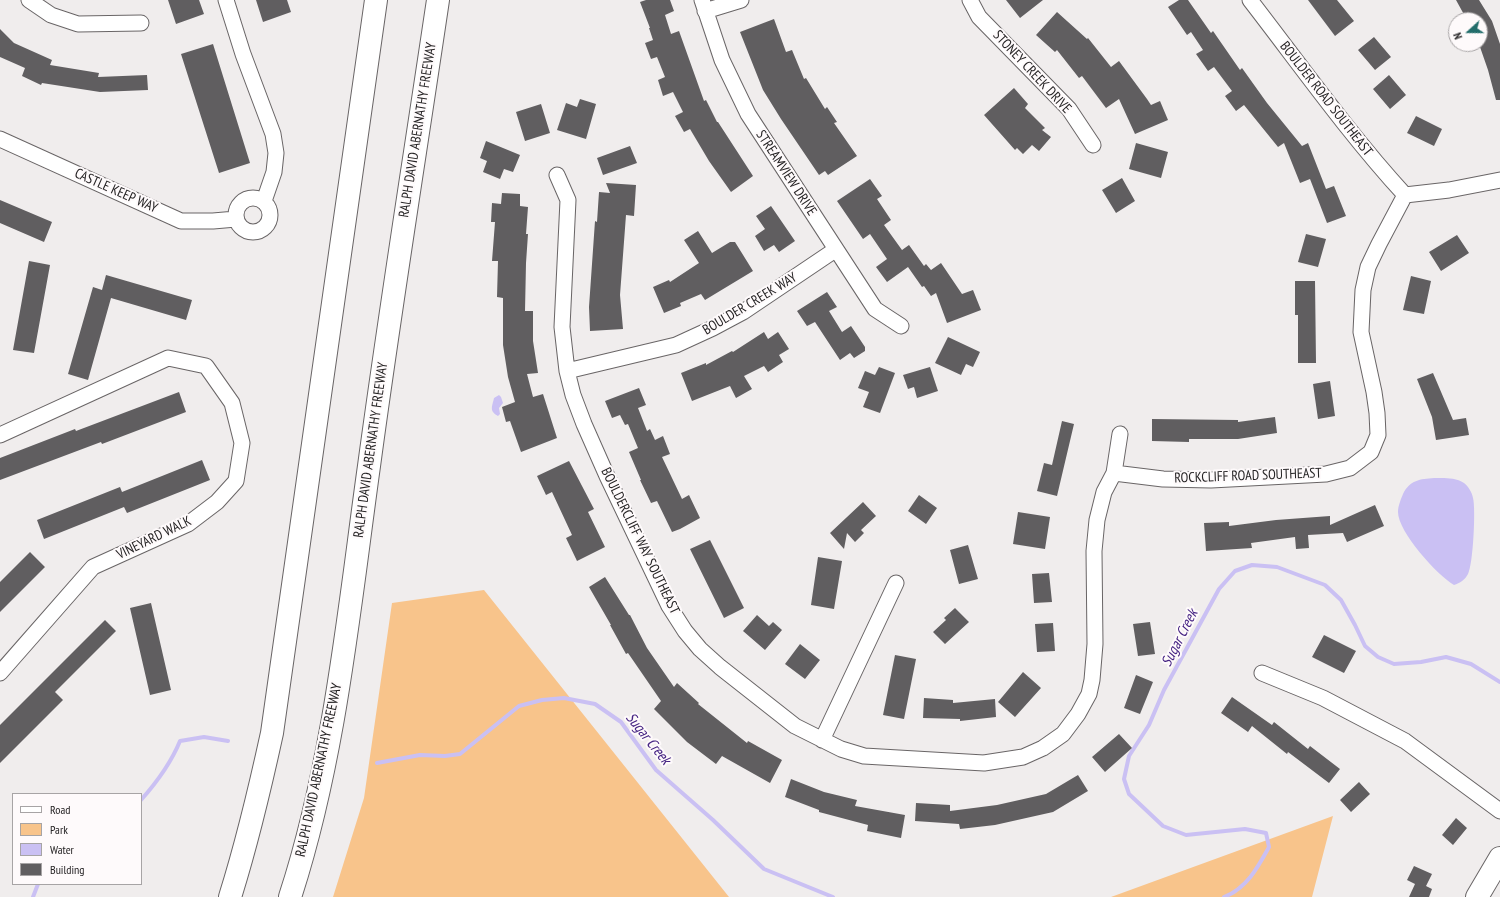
<!DOCTYPE html>
<style>
body{margin:0}
#map{position:relative;width:1500px;height:897px;overflow:hidden;background:#f0eded;font-family:"PT Sans Narrow",sans-serif}
canvas{display:block}
.legend{position:absolute;left:12px;top:793px;width:130px;height:92px;box-sizing:border-box;background:#fefafb;border:1px solid #a7a4a5;margin:0;padding:5px 7px;list-style:none;font-size:12px;color:#252324}
.legend li{display:flex;align-items:center;gap:8px;height:20px}
.legend b{width:20px;border:1px solid #a7a4a5}
.north{position:absolute;left:1448px;top:12px;width:40px;height:40px;box-sizing:border-box;background:#fefafb;border:1px solid #a7a4a5;border-radius:50%;rotate:249deg;font-size:11px;font-weight:700;line-height:16px;text-align:center;color:#252324}
.north::after{content:'';display:block;margin:auto;width:14px;height:18px;background:#226d6b;clip-path:polygon(50% 0,100% 100%,50% 72%,0 100%)}
</style>
<div id="map">
<canvas width="1500" height="897"></canvas>
<ul class="legend">
<li><b style="height:5px;background:#fff"></b>Road</li>
<li><b style="height:11px;background:#f8c48b"></b>Park</li>
<li><b style="height:11px;background:#cac0f3"></b>Water</li>
<li><b style="height:11px;background:#605e60"></b>Building</li>
</ul>
<div class="north">N</div>
</div>
<script>
const context = document.querySelector('canvas').getContext('2d');
context.lineJoin = 'round';
function paint(path, color) {
  context.fillStyle = color;
  context.fill(path, 'evenodd');
}
function trace(path, color, width, dash) {
  context.strokeStyle = color;
  context.lineWidth = width;
  context.lineCap = dash ? 'butt' : 'round';
  context.setLineDash(dash || []);
  context.stroke(path);
}
function label(font, color, halo, rows, align = 'center') {
  context.font = font + ' "PT Sans Narrow",sans-serif';
  context.lineWidth = 4;
  context.setLineDash([]);
  context.textBaseline = 'middle';
  context.strokeStyle = halo;
  context.fillStyle = color;
  for (const [text, x, y, turn = 0] of rows) {
    context.save();
    context.translate(x, y);
    context.rotate((+turn || 0) * Math.PI / 180);
    context.textAlign = isNaN(turn) ? turn : align;
    if (halo) context.strokeText(text, 0, 0);
    context.fillText(text, 0, 0);
    context.restore();
  }
}
const green = new Path2D(`
 M484,590L729,897H333L364,798L392,603Z
 M1333,816L1312,897H1111Z`);
const water = new Path2D(`
 M499,395L501,397L503,403L499,408L500,414L498,416C489,411 492,407 494,398Z
 M1434,478C1443,478 1455,477 1464,483C1468,486 1472,492 1473,498C1476,509 1473,565 1468,574C1465,580 1460,583 1454,585C1437,575 1398,532 1398,512C1398,506 1401,499 1403,494C1410,480 1420,479 1434,478Z`);
const stream = new Path2D(`
 M377,763L420,755L445,756L460,754L519,706L542,700L564,698L595,704L621,722L656,770L713,820L764,869L833,897
 M141,800C157,782 171,763 180,741L204,737L228,741
 M33,897L38,884
 M1224,897C1247,888 1258,867 1269,847L1266,833L1245,829L1186,835L1163,826L1129,794L1124,779L1129,756L1149,725L1164,690L1219,589L1235,571L1252,565L1277,567L1325,585L1341,600L1355,625L1365,646L1378,657L1394,664L1421,662L1446,657L1471,664L1500,682`);
const building = new Path2D(`
 M168,0H199L204,14L176,24Z
 M256,0H287L291,12L263,22Z
 M646,0H670L674,11L665,15L671,34L679,31L704,101L706,100L717,122H718L753,176L731,192L709,161L690,129L684,132L675,116L683,112L673,92L663,96L658,80L665,77L657,57L651,59L645,43L653,40L649,28H650L640,2Z
 M1006,0H1043L1020,18Z
 M1179,0H1188L1211,33L1213,31L1240,70L1242,68L1267,103L1302,146L1308,143L1326,189L1334,186L1346,216L1327,223L1310,179L1300,183L1284,143L1278,147L1244,105L1236,111L1225,96L1232,91L1214,67L1208,71L1196,54L1203,50L1191,32L1187,35L1168,7Z
 M1308,0H1337L1354,21L1335,36Z
 M1456,0H1479L1492,21L1500,44V100H1496L1488,70L1480,47V20H1467Z
 M1057,12L1087,39L1088,38L1111,67L1119,61L1147,99L1151,105L1160,101L1168,120L1135,134L1119,99L1106,108L1082,76L1079,78L1057,50L1055,52L1036,35Z
 M774,19L786,52L792,50L804,79L806,78L825,109L827,107L837,122L834,123L857,156L828,175L825,171L819,175L781,119L763,90L740,32Z
 M0,29L14,43L52,60L50,65L99,73L98,77L147,75L148,90L100,92L42,83L41,85L22,76L25,68L0,57Z
 M1374,37L1391,57L1375,70L1358,50Z
 M213,44L250,163L219,173L181,54Z
 M1389,75L1406,95L1390,109L1373,89Z
 M1014,88L1028,104L1025,108L1045,128L1042,130L1051,137L1039,151L1032,145L1023,154L1017,148L1015,150L984,115Z
 M580,99L596,104L586,139L557,130L566,103L577,107Z
 M541,104L550,133L525,141L516,112Z
 M1416,116L1442,129L1434,146L1407,133Z
 M486,141L520,155L513,172L504,169L500,179L483,172L487,161L480,158Z
 M1136,143L1168,152L1161,178L1129,169Z
 M630,146L637,163L603,175L597,158Z
 M1122,178L1135,201L1116,213L1102,190Z
 M870,179L882,196L877,199L891,220L884,225L902,250L909,245L924,266L926,264L931,270L941,263L962,294L973,290L981,310L947,323L936,293L931,296L924,286L922,287L908,267L887,282L876,267L887,259L870,234L863,239L837,201Z
 M606,183L636,185L634,216L626,215L620,295L623,329L590,331L589,307L595,221L597,222L599,192L610,193Z
 M502,193L520,194V206L528,207L526,234H528L526,263L525,311H533V341L538,373L527,374L533,397L543,394L557,438L521,452L510,421L506,422L502,407L515,402L508,377L503,345V298L497,297L498,261H492L495,222H491L492,203L501,204Z
 M0,200L52,222L44,242L0,223Z
 M771,206L795,241L779,252L774,245L764,251L755,236L765,229L756,216Z
 M698,231L712,253L730,242H735L753,271L705,300L701,294L680,303L681,306L664,313L653,287L669,280L670,282L699,263L684,240Z
 M1306,234L1326,239L1318,267L1298,262Z
 M1457,235L1469,253L1441,271L1429,252Z
 M29,261L50,265L34,353L13,350Z
 M106,275L192,300L186,320L111,298L88,380L68,374L93,287L102,290Z
 M1411,276L1431,281L1424,314L1403,310Z
 M1295,281H1315L1316,363H1298V315H1295Z
 M827,292L837,307L829,311L842,332L851,326L865,347V351L854,358L850,353L840,360L815,322L807,326L797,311Z
 M764,332L768,339L778,332L789,349L779,355L783,362L768,372L764,366L744,376L752,389L736,398L730,386L692,401L681,373L706,363V365L732,351L733,352Z
 M948,337L980,352L973,367L966,364L961,375L935,363Z
 M879,367L895,373L880,413L863,407L869,392L858,388L865,371L875,375Z
 M930,367L938,391L917,398L914,387L908,389L903,375Z
 M1433,373L1453,420L1466,418L1469,435L1436,440L1432,417L1417,379Z
 M1330,381L1335,416L1318,419L1313,384Z
 M639,388L646,405L638,408L647,431L650,429L655,440L663,436L670,454L662,457L682,499L689,495L700,518L680,529L672,532L657,501L651,503L640,480H641L629,452L638,448L628,424L625,425L620,415L612,418L605,401Z
 M179,392L186,412L102,444L101,442L0,480V458L75,429L76,431Z
 M1275,417L1277,433L1238,439H1189V442L1152,441V419L1238,420V422Z
 M1062,421L1074,424L1057,496L1037,491L1044,463L1052,465Z
 M202,460L210,480L127,513L124,507L44,539L37,520L120,487L122,492Z
 M569,461L594,509L588,512L605,547L577,561L566,538L572,535L552,492L546,495L537,476Z
 M919,495L937,508L926,524L908,511Z
 M863,502L876,516L861,530L864,533L855,542L847,533L844,549L830,533Z
 M1375,505L1384,526L1347,542L1343,533L1308,535L1309,548L1296,549L1295,537L1251,543L1252,548L1206,551L1204,523L1229,522V526L1276,520L1330,516V525Z
 M1018,512L1050,517L1045,549L1013,544Z
 M710,540L744,608L724,618L690,549Z
 M968,545L978,579L959,584L950,550Z
 M30,552L45,567L0,612V582Z
 M818,557L842,561L834,609L811,605Z
 M1049,573L1052,602L1034,603L1032,574Z
 M605,577L629,615H630L647,648L674,687L677,683L699,703L698,704L747,743L748,741L782,760L770,783L722,756L716,764L687,742L654,709L661,701L628,653L626,654L610,625H611L589,587Z
 M151,603L171,690L150,695L130,608Z
 M955,608L969,622L945,644L933,632L946,620L944,618Z
 M757,615L769,626L773,622L782,630L765,650L743,631Z
 M105,620L116,631L55,692L63,700L0,763V725Z
 M1150,622L1155,654L1138,656L1133,624Z
 M1053,623L1055,651L1037,652L1035,624Z
 M1324,635L1356,651L1344,673L1312,657Z
 M800,644L820,660L805,679L785,664Z
 M895,655L916,659L904,719L883,715Z
 M1023,672L1041,688L1015,717L998,702Z
 M1136,675L1153,682L1140,714L1124,708Z
 M1232,697L1272,725L1274,722L1308,749L1310,746L1340,769L1329,783L1288,752L1287,754L1252,726L1248,732L1221,713Z
 M924,698L953,700V703L995,699L996,717L960,721V719L923,718Z
 M1119,734L1132,748L1105,772L1092,757Z
 M1078,775L1088,791L1053,812L995,825L960,829L959,824L915,821L916,803L950,805V811L997,805L1046,794Z
 M791,779L824,792L857,800L855,806L905,815L901,838L867,831L868,825L819,812V810L785,797Z
 M1359,782L1370,794L1351,812L1340,800Z
 M1456,818L1467,828L1453,845L1442,835Z
 M1414,866L1432,874L1426,886L1432,889L1429,897H1409L1415,884L1407,880Z`);
const street = new Path2D(`
 M29,0L51,15L78,24L141,23
 M226,0L243,54L273,134L276,153L274,172L264,201
 M702,0L722,60L748,114L875,309L901,326
 M970,0L979,17L1069,109L1093,145
 M1250,0C1301,66 1349,134 1405,195
 M705,11L741,0
 M0,139L181,221H213L236,219
 M557,175L568,200L562,327L567,371L573,395L584,424L607,476L669,606L685,631L700,649L720,667L795,726L841,749L864,756L984,763L1023,757L1043,748L1063,734L1078,714L1089,694L1092,680L1095,644L1094,551L1097,520L1104,492L1114,473L1120,434
 M1405,195L1449,190L1500,180
 M236 215a17 17 0 1 1 34 0a17 17 0 1 1-34 0Z
 M567,371L676,345L713,328L743,312L835,250
 M0,435L168,358L206,366L232,403L242,443L236,481L217,502L188,524L93,567L0,673
 M1114,473L1163,479L1211,480L1326,474L1350,468L1371,452L1378,435L1377,413L1374,392L1361,332L1363,290L1368,267L1379,244L1405,195
 M1262,673L1323,698L1405,741L1500,811
 M822,740L896,583`);
const secondary = new Path2D(`
 M1477,897L1500,858`);
const highway = new Path2D(`
 M230,897C247,843 260,788 272,733L376,0
 M290,897C335,759 349,609 369,466C390,310 415,155 438,0`);
const streetNames = [
 ["STONEY CREEK DRIVE",1032,72,47],
 ["BOULDER ROAD SOUTHEAST",1326,99,52],
 ["RALPH DAVID ABERNATHY FREEWAY",418,130,-81],
 ["STREAMVIEW DRIVE",786,173,57],
 ["CASTLE KEEP WAY",116,191,24],
 ["BOULDER CREEK WAY",750,304,-31],
 ["RALPH DAVID ABERNATHY FREEWAY",371,450,-82],
 ["ROCKCLIFF ROAD SOUTHEAST",1248,476,-2],
 ["VINEYARD WALK",154,538,-26],
 ["BOULDERCLIFF WAY SOUTHEAST",640,541,64],
 ["RALPH DAVID ABERNATHY FREEWAY",319,770,-78]
];
const waterNames = [
 ["Sugar Creek",1180,638,-63],
 ["Sugar Creek",648,739,51]
];
paint(green, '#f8c48b');
paint(water, '#cac0f3');
trace(stream, '#cac0f3', 4);
paint(building, '#605e60');
trace(street, '#696566', 17);
trace(secondary, '#696566', 24);
trace(highway, '#696566', 24);
trace(street, '#fff', 15);
trace(secondary, '#fff', 22);
trace(highway, '#fff', 22);
label('14px', '#252324', '#fefafb', streetNames);
label('italic 15px', '#462483', '#fefafb', waterNames);
</script>
